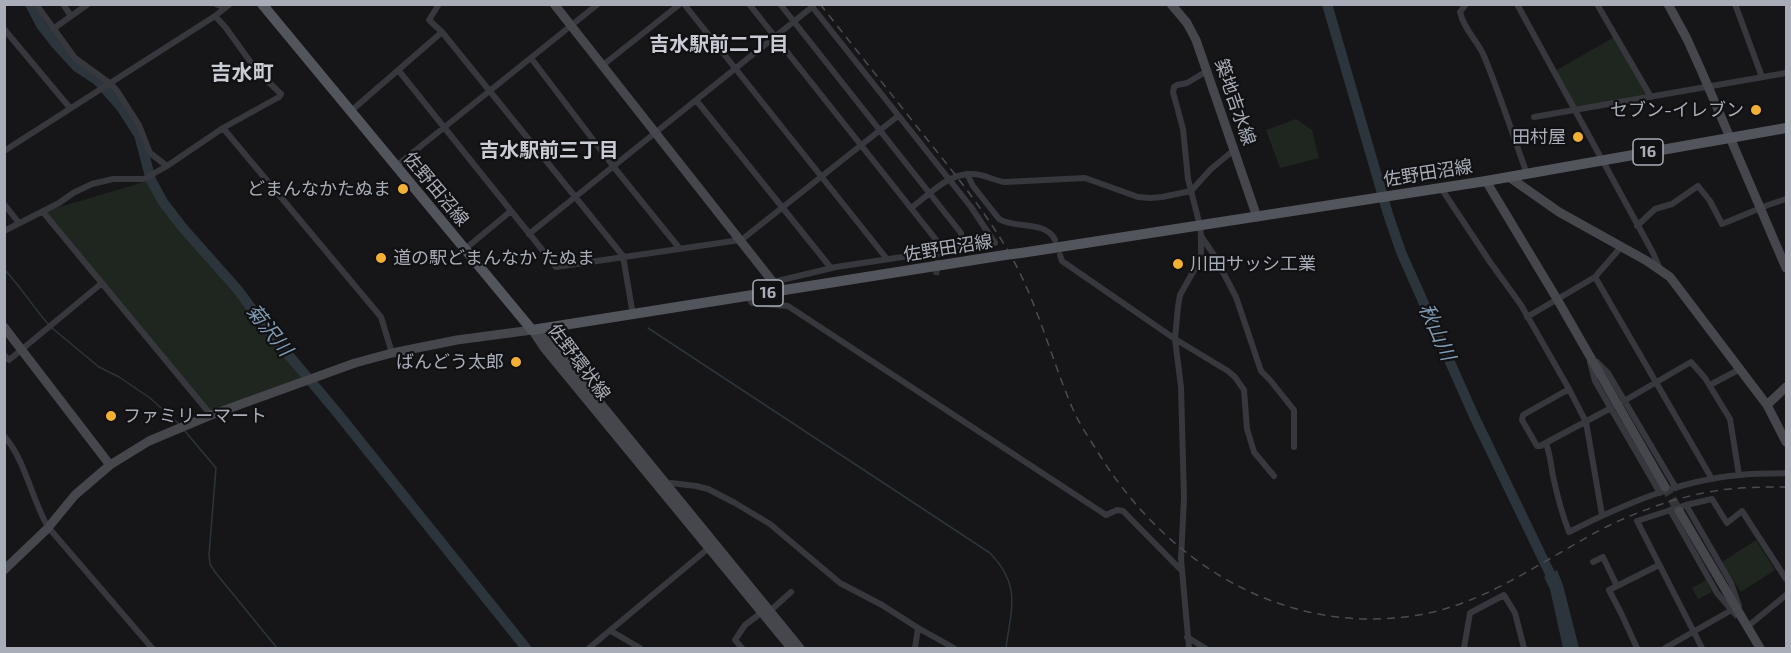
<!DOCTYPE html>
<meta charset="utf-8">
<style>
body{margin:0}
#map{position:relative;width:1791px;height:653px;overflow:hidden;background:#161618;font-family:"Exo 2",sans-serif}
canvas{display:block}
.frame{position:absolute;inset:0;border:6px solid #a8adb8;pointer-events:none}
</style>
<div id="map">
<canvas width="1791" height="653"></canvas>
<div class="frame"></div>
</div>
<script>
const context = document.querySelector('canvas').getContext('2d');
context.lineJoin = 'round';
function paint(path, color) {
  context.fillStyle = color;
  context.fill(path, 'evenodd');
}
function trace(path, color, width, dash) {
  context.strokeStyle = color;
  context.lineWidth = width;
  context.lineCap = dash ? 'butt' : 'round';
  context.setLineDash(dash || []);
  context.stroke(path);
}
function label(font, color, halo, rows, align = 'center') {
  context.font = font + ' "Exo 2","Noto Sans JP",sans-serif';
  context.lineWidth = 4.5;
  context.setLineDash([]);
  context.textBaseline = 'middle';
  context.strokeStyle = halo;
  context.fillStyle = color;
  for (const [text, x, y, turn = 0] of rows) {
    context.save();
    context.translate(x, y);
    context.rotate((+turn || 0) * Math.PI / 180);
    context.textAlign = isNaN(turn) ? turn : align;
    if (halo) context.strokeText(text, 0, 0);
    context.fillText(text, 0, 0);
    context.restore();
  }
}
const green = new Path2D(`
 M1616,36L1651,97L1574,110L1553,72Z
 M1296,119L1312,130L1319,158L1280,168L1266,130Z
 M151,180L163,202L265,327L304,382L211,415L43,212Z
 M1756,540L1775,570L1741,592L1722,562Z
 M1706,580L1712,592L1698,599L1692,588Z`);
const water = new Path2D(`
 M1557,570L1563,585L1579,648H1563L1550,589L1544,577Z`);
const stream = new Path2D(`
 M4,269C21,287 33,307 49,325
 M52,328L99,367L119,377L150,398L179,424
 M648,328L990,553C1022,586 1011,608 1006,648
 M184,430L216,468L209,555L210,564L215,572L277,648`);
const river = new Path2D(`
 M30,4L41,25L55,43L77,67L97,80L121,107L139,135L151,180L163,202L183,228L238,290L265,327L335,410L526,648
 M1327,4L1388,214L1401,252L1474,416L1556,586`);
const streetTunnel = new Path2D(`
 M936,275L939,254`);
const secondaryTunnel = new Path2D(`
 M1665,487L1679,511`);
const street = new Path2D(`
 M36,4L75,58L111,84L118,92L139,125L150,153L167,166
 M63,4L71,16
 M216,4L225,8
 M439,4L429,20L442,32L623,256L633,315
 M684,4L887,259
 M749,4L945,251
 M780,4L961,233L963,248
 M1466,4L1460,12C1464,30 1477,40 1484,56C1500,95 1513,135 1527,174
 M1517,4L1653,253L1659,267
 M1597,4L1651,97
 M1735,4L1762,77
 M4,29L70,108
 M53,29L88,4
 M531,58L613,166L680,249
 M603,65L680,4
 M399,71L556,267L740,240
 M696,100L831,268
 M351,111L442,32
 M1534,117L1786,73
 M223,128L381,317L392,353
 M4,151L215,16L230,4
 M396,166L598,4
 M967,174L973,186L999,219C1015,229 1046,220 1055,240
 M1441,188L1490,262L1521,305L1569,389L1586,422L1602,515
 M4,204L19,223
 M911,208C929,195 949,172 973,174C984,174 994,181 1005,182L1085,178L1138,197L1150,198L1162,197L1191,191L1211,169L1234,150
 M43,212L211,415
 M1637,226L1655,209L1672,204L1698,186L1710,201L1722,224L1768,205L1786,199
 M4,231L59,203L73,193L92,184L113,179H144L167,166L223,128L279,97L281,94L257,71L226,28L215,16
 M529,234L812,7
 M1201,236L1214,255L1236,297L1261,371L1270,380L1294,410V447
 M740,241L898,116
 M465,249L511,211
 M1060,255L1062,261L1175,339L1228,371L1235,377L1244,390L1247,429L1254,452L1274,476
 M1595,277L1712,479
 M773,282L836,267L995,243L971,207L810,4
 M748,296L752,303L788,306L1106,515L1117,510L1123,511L1182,571
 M1527,317L1595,277L1621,247
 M4,355L9,360L102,283
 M1590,362L1595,381L1660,493
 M1597,362L1608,373L1676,488
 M1710,385L1740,369
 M1569,389L1523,415L1522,420L1537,446H1540L1611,408
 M1624,401L1691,362L1705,378L1730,419L1739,475
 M4,436C25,459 32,500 48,527L152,648
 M1546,443C1550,454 1551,465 1553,476C1557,495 1562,514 1569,532C1622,505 1680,480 1740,475C1755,473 1771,474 1786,473
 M666,487L671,483L696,486L708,489L735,503L770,524L840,583L882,605L918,628L954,648
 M1686,505L1731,583L1739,606
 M1670,510L1717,593L1736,615
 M1593,562L1603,557L1617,586
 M1747,627L1786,595
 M611,631L640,648
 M1187,637L1205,648
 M589,648L710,547
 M742,648L735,640L745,625L761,613L770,611L791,592
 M915,648L918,628
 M1189,648L1181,559L1184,498L1181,387L1175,339L1178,307L1180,295L1197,265L1201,254V235L1200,226L1188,179L1183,129L1173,92L1174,87L1177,85L1187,83L1207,71
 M1464,648L1470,613L1504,595L1515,613L1524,648
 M1637,648L1621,613L1609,590L1659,565
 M1665,648L1735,608
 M1702,648L1637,521L1686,505L1712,499L1727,523L1742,511L1786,579`);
const secondary = new Path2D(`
 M554,4L780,291
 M1171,4L1187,23L1196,40L1257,217
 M1668,4L1687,39L1701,70L1786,268
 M1509,177L1559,212L1647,261L1670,277L1767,405L1786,442
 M1486,181L1557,299L1665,487
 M4,327L110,465
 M532,330L552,344L800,648
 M535,334L545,349L791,648
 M1767,405L1786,387
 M1679,511L1760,648
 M4,570L47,529L75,495L110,465L149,441L211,415L355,363L392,353L457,340L532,330`);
const primary = new Path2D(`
 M262,4L532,330L1005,255
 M1021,253L1486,181L1786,128`);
const rail = new Path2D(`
 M820,4C854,47 888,90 922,133C951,169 980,205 1004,244C1037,297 1050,358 1075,414C1082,428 1091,441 1099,454C1166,562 1282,635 1412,616C1485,606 1545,558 1608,526C1649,506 1696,491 1740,488C1756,487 1771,487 1786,487`);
const primaryBridge = new Path2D(`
 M1005,255L1021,253`);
const markers = [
 [1756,110,6,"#f2b134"],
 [1578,137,6,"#f2b134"],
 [403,189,6,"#f2b134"],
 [381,258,6,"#f2b134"],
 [1178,264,6,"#f2b134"],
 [516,362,6,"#f2b134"],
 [111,416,6,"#f2b134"]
];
const shields = [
 [1648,152,30],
 [768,293,30]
];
const shieldNames = [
 ["16",1648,152],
 ["16",768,293]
];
const streetNames = [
 ["築地吉水線",1235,102,71],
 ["佐野田沼線",1428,173,-9],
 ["佐野田沼線",436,189,50],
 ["佐野田沼線",948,248,-9],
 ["佐野環状線",579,362,53]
];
const poiNames = [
 ["セブン-イレブン",1744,110],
 ["田村屋",1566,137],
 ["どまんなかたぬま",391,189],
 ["道の駅どまんなか たぬま",393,258,"left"],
 ["川田サッシ工業",1190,264,"left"],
 ["ばんどう太郎",504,362],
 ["ファミリーマート",123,416,"left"]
];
const neighbourhoodNames = [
 ["吉水駅前二丁目",719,44],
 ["吉水駅前三丁目",549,150]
];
const waterNames = [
 ["菊沢川",269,330,51],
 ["秋山川",1437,332,66]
];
const quarterNames = [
 ["吉水町",242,73]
];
paint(green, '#1e261f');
paint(water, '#2c353c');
trace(stream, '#2c353c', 1.5);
trace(river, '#2c353c', 10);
trace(streetTunnel, '#333438', 6, [6, 3]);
trace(secondaryTunnel, '#333438', 9, [9, 4.5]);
trace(street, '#37383d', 6);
trace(secondary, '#45474d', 9);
trace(primary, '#53555c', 10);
trace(rail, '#4a4c52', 1.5, [8, 6]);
trace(primaryBridge, '#53555c', 10);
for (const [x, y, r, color] of markers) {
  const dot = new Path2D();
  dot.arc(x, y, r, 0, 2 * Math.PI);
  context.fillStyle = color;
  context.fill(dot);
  trace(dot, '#111113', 2);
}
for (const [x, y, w] of shields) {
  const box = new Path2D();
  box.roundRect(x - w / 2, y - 13, w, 26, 4.5);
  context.fillStyle = '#111113';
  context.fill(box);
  trace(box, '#a8adb8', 1.5);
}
label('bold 16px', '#a8adb8', null, shieldNames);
label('18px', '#a8adb8', '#111113', streetNames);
label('18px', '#a8adb8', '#111113', poiNames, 'right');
label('bold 20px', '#c9ccd4', '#111113', neighbourhoodNames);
label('italic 20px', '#7f9bb3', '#111113', waterNames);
label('bold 21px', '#c9ccd4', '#111113', quarterNames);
</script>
